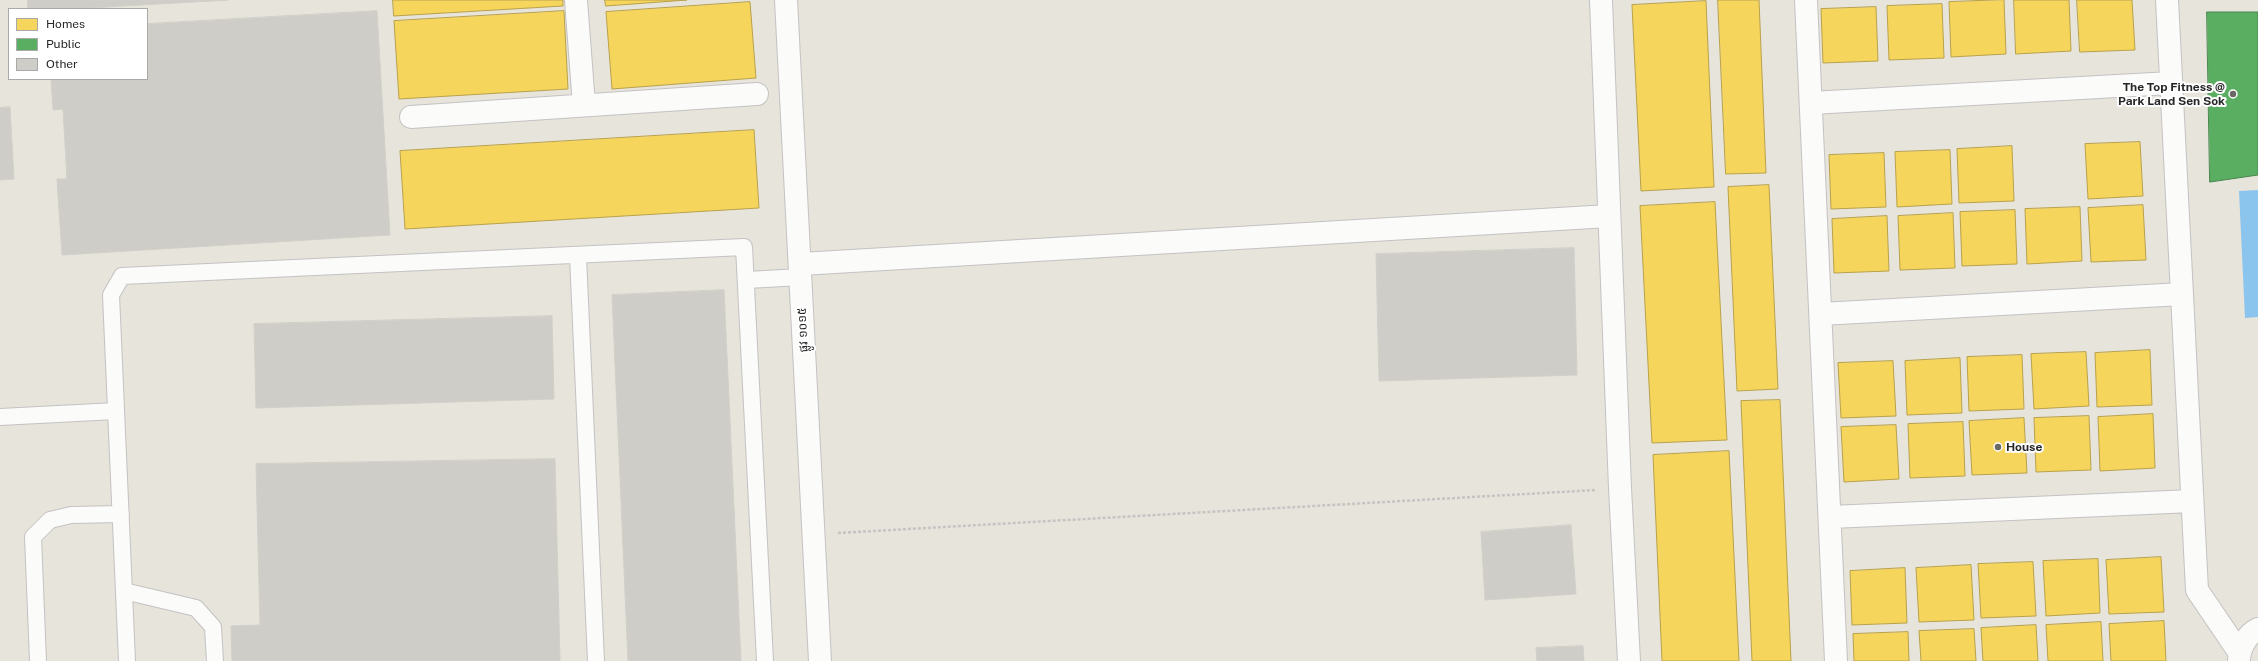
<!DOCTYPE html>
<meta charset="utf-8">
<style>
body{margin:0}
#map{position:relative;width:2258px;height:661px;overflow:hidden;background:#e7e4dc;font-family:"Public Sans",sans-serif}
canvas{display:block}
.legend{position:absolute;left:8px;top:8px;width:140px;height:72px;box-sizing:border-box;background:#fff;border:1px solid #a9a9a9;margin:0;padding:5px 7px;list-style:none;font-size:12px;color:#272727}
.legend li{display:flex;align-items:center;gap:8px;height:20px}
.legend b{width:20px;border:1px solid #a9a9a9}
</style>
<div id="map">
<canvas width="2258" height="661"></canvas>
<ul class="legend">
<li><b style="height:11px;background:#f6d55c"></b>Homes</li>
<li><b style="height:11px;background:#5aae61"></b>Public</li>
<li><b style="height:11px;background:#cfcdc8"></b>Other</li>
</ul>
</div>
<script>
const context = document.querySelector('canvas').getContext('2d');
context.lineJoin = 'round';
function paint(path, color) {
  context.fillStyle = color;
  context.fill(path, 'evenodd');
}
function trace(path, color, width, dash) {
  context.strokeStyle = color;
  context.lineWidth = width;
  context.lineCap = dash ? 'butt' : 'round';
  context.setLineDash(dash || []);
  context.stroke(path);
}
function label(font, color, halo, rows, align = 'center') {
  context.font = font + ' "Public Sans","Noto Sans Khmer",sans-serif';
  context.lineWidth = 4;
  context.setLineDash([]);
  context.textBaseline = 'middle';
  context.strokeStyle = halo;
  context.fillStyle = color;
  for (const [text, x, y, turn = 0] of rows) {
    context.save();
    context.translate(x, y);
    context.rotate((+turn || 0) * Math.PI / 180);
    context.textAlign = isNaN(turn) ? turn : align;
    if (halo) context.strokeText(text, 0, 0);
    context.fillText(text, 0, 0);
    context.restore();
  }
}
const water = new Path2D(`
 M2258,190V317L2245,318L2239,191Z`);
const homes = new Path2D(`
 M393,0H563V6L394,16Z
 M605,0H687L606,6Z
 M1718,0H1759L1766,173L1726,174Z
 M2004,0L2006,54L1951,57L1949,2Z
 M2014,0H2069L2071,51L2016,54Z
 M2077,0H2132L2135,50L2080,52Z
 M1706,1L1714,187L1641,191L1632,5Z
 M750,2L756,78L612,89L606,12Z
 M1942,4L1944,58L1889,60L1887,6Z
 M1876,7L1878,61L1823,63L1821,9Z
 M564,11L568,89L399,99L394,21Z
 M754,130L759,208L405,229L400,151Z
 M2140,142L2143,196L2088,199L2085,144Z
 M2012,146L2014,201L1959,203L1957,149Z
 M1950,150L1952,204L1897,207L1895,152Z
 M1884,153L1886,207L1831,209L1829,155Z
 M1769,185L1778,389L1737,391L1728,187Z
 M1715,202L1727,440L1652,443L1640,206Z
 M2143,205L2146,260L2091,262L2088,208Z
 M2080,207L2082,261L2027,264L2025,209Z
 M2015,210L2017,264L1962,266L1960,212Z
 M1953,213L1955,268L1900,270L1898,216Z
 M1887,216L1889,271L1834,273L1832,219Z
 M2150,350L2152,405L2097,407L2095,353Z
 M2086,352L2089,406L2034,409L2031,354Z
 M2022,355L2024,409L1969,411L1967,357Z
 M1960,358L1962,413L1907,415L1905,361Z
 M1893,361L1896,416L1841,418L1838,363Z
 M1780,400L1791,661H1752L1741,401Z
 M2153,414L2155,468L2100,471L2098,417Z
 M2089,416L2091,470L2036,472L2034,418Z
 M2024,418L2027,473L1972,475L1969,421Z
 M1963,422L1965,476L1910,478L1908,424Z
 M1896,425L1899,479L1844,482L1841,427Z
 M1729,451L1739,661H1662L1653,455Z
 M2161,557L2164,612L2109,614L2106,560Z
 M2098,559L2100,613L2046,616L2043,561Z
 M2033,562L2036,616L1981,618L1978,564Z
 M1971,565L1974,620L1919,622L1916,568Z
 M1905,568L1907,623L1852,625L1850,571Z
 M2164,621L2166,661H2111L2109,624Z
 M2101,622L2103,661H2048L2046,625Z
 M2036,625L2038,661H1983L1981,628Z
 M1974,629L1976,661H1921L1919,631Z
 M1908,632L1909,661H1854L1853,634Z`);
const public = new Path2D(`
 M2207,12H2258V175L2210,182Z`);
const building = new Path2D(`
 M28,0H228L72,9H28Z
 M377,11L390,235L62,255L57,179H67L63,109L53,110L51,79H147V24Z
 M10,107L14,179L0,180V108Z
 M1574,248L1577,375L1379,381L1376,254Z
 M724,290L741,661H628L612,295Z
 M552,316L554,399L256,408L254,324Z
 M555,459L560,661H232L231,626L260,625L256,464Z
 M1571,525L1576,594L1485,600L1481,532Z
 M1583,646L1584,661H1537L1536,648Z`);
const path = new Path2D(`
 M838,533L1596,490`);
const service = new Path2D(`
 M578,256L596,661
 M747,280L801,277
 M0,417L116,411
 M124,591L196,608L213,627L215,661
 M38,661L33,537L50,520L71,515L121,514
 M127,661L111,295L122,276L744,247L765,661`);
const minor = new Path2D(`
 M576,0L584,105
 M786,0L820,661
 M1806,0L1836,661
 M2167,0L2197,590L2239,652
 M1811,103L2171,83
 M411,117L757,94
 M801,264L1609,216
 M1821,314L2182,294
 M1831,517L2192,501
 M2239,661C2239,649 2247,634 2258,629`);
const tertiary = new Path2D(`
 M1601,0L1620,488L1629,661`);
const markers = [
 [2233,94,4,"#6a6966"],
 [1998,447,4,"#6a6966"]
];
const poiNames = [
 ["The Top Fitness @",2225,87],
 ["Park Land Sen Sok",2225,101],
 ["House",2006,447,"left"]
];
const streetNames = [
 ["ផ្លូវ ១០១៥",803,330,-93]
];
paint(water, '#8bc4ed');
paint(homes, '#f6d55c');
trace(homes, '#b8a14c', 1);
paint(public, '#5aae61');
trace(public, '#4b8650', 1);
paint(building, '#cfcdc8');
trace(building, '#d2cfc8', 1);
trace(service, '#c4c2c2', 18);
trace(minor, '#c4c2c2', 24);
trace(tertiary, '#c4c2c2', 24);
trace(path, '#c5c4c3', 2.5, [3, 2]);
trace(service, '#fbfbfa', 16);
trace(minor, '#fbfbfa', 22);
trace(tertiary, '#fbfbfa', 22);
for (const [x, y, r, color] of markers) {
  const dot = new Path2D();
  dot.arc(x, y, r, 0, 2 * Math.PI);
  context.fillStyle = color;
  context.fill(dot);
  trace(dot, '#fff', 1.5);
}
label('bold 12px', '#272727', '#fff', poiNames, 'right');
label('12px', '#272727', '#fff', streetNames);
</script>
